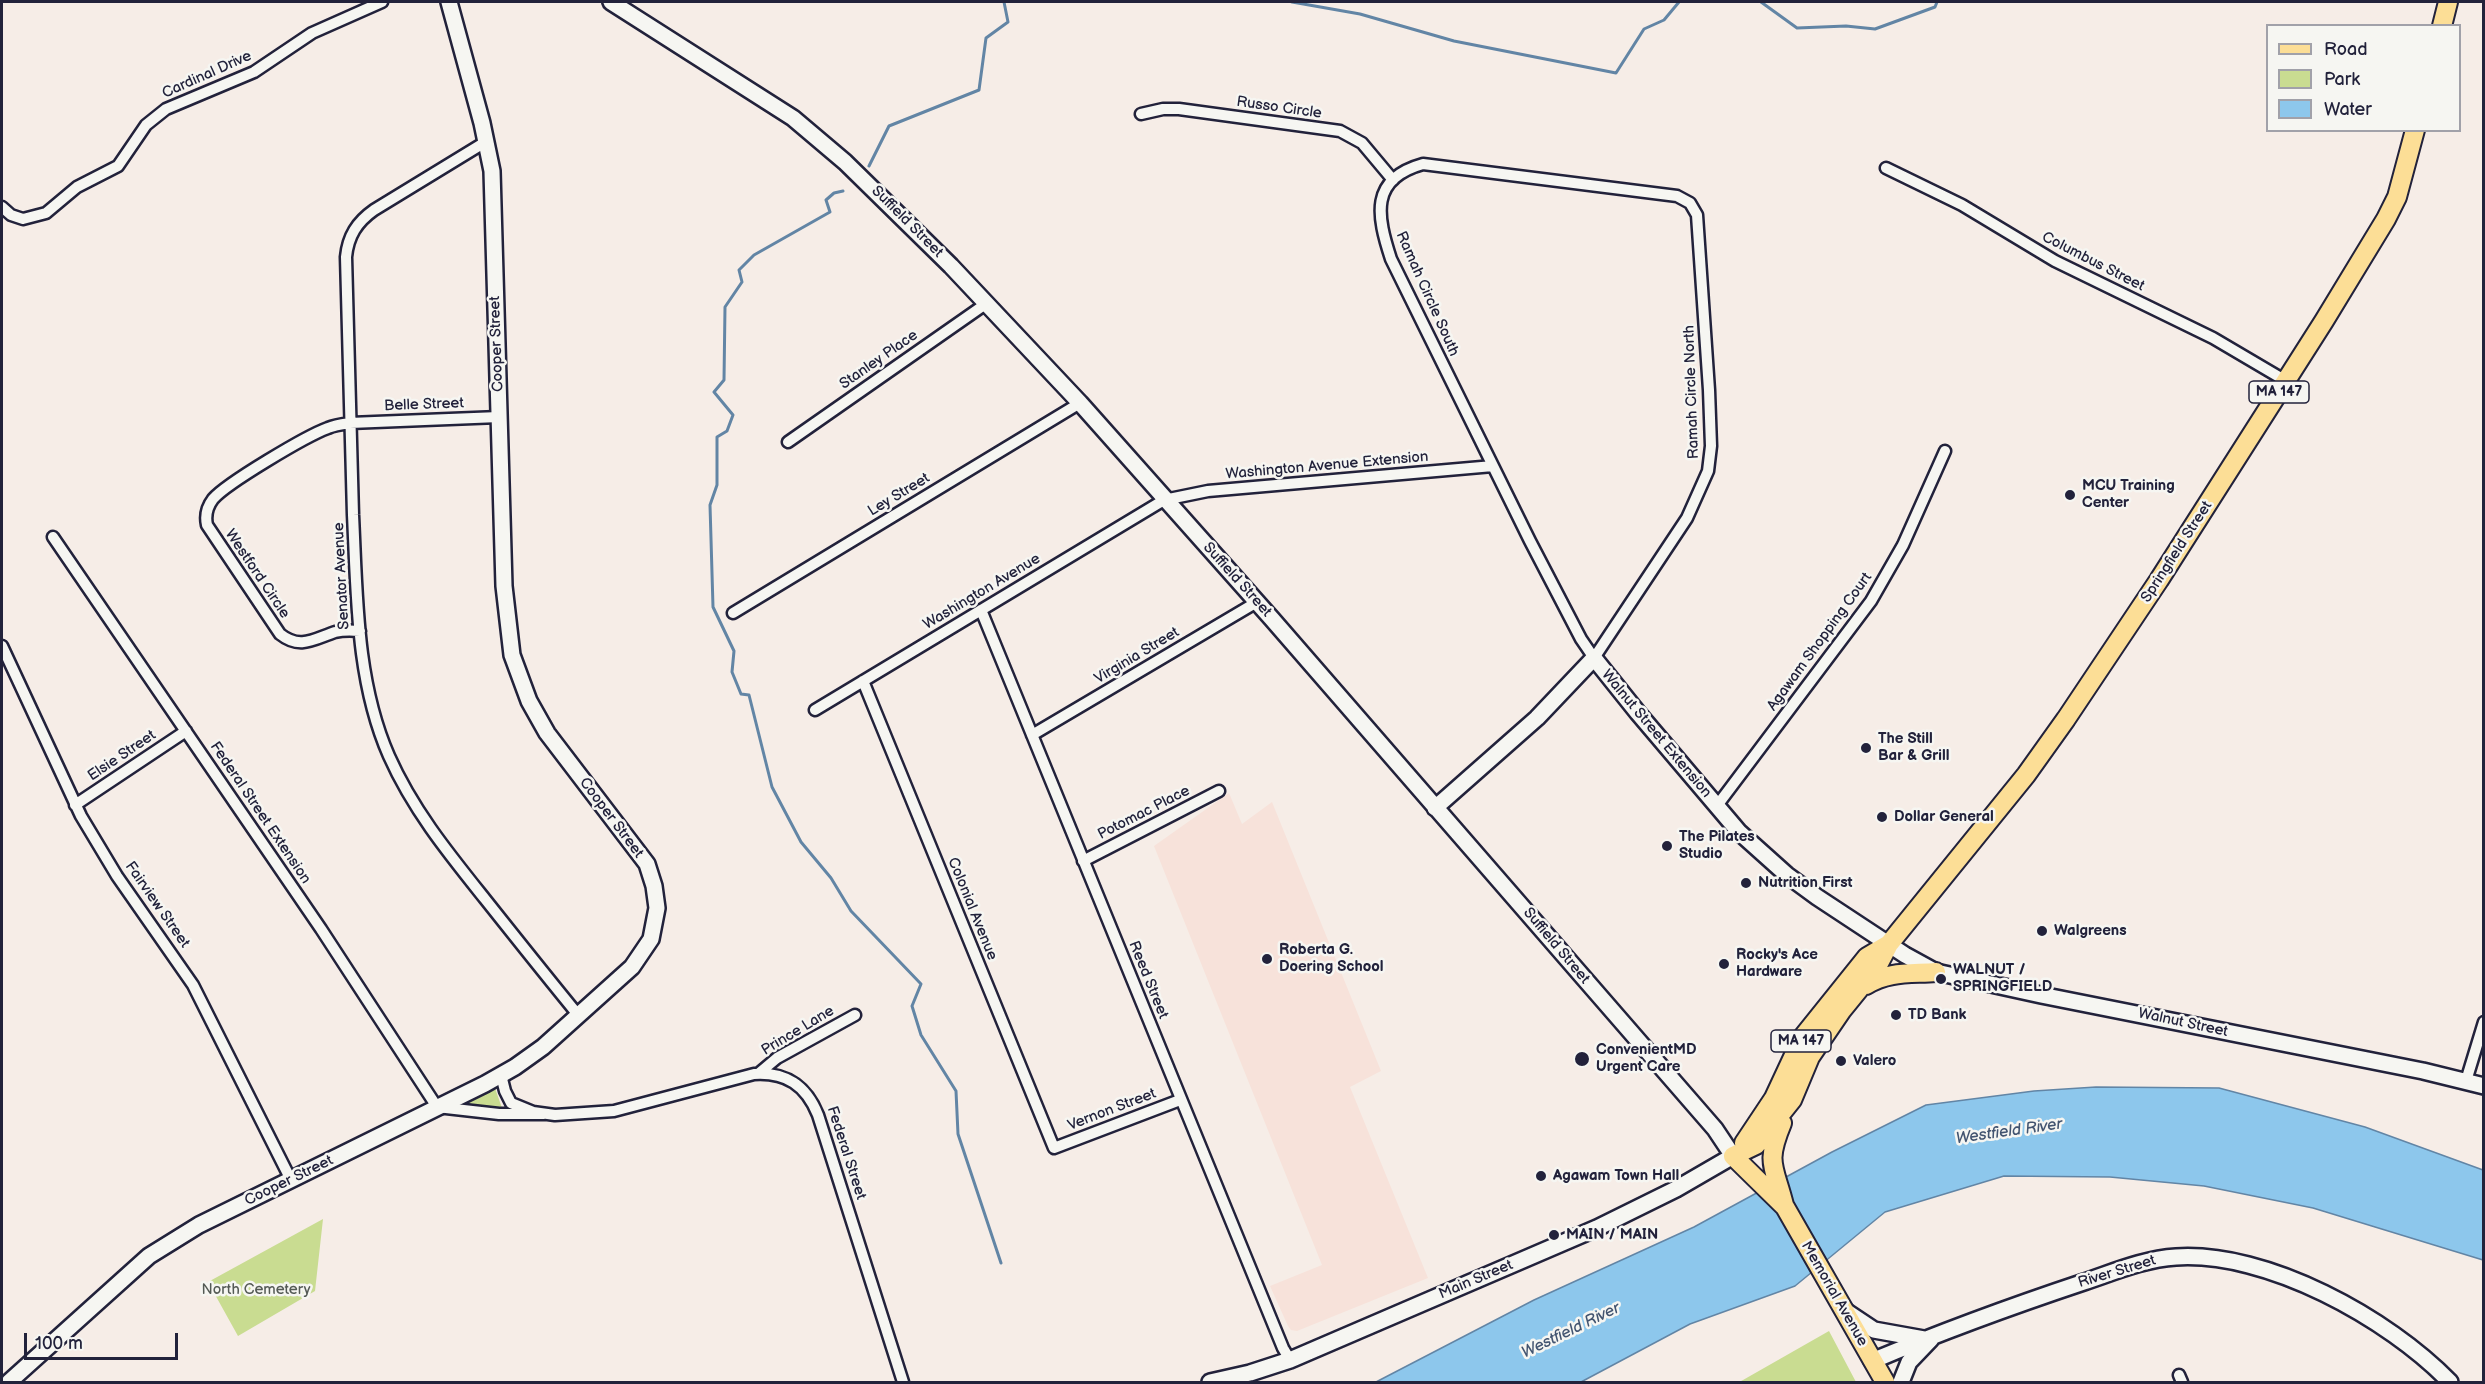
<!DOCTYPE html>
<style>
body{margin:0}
#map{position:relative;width:2485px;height:1384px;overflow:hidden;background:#f6ede7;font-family:"Balsamiq Sans",sans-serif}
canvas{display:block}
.frame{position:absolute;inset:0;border:3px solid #22223b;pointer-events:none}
.legend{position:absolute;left:2266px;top:24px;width:195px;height:108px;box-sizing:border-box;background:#f6f6f2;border:2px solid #a1a1a9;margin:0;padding:8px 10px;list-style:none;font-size:18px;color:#22223b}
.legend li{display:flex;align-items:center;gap:12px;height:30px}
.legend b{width:30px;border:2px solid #a1a1a9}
.scale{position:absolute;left:24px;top:1333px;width:154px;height:27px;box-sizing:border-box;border:3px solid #22223b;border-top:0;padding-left:8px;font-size:18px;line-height:21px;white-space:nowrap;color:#22223b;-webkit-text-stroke:4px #f6f6f2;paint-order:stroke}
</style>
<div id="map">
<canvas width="2485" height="1384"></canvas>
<div class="frame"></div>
<ul class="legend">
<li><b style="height:8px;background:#fcde96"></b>Road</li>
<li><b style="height:16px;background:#c9dc91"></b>Park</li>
<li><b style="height:16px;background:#8dc7ec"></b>Water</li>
</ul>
<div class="scale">100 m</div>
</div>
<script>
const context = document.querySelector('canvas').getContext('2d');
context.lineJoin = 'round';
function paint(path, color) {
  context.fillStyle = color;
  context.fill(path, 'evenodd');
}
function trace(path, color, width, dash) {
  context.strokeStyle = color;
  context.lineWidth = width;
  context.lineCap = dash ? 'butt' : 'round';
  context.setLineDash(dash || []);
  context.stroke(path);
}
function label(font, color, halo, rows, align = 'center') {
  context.font = font + ' "Balsamiq Sans",sans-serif';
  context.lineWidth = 5;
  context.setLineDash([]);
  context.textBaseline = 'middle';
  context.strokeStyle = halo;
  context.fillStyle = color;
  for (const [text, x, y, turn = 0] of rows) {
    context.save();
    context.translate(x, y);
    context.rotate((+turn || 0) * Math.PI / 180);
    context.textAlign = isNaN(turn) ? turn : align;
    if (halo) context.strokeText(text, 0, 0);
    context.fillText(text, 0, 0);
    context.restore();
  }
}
const built = new Path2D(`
 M1229,793L1242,824L1272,802L1381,1071L1350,1087L1428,1278L1297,1331L1291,1330L1288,1326L1270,1286L1322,1265L1154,846Z`);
const green = new Path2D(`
 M495,1088L502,1108L461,1105Z
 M323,1219L315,1291L238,1336L208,1282Z
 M1829,1331L1856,1382H1739L1743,1380Z`);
const water = new Path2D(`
 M2096,1087L2219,1088L2365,1127L2483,1170V1260L2313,1208L2204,1186L2110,1177L2004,1176L1885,1212L1795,1286L1690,1324L1581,1382H1376L1534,1300L1694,1227L1832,1152L1926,1105L2034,1091Z`);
const stream = new Path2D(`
 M1292,2L1360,14L1454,41L1616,73L1644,29L1664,20L1679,2
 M1761,2L1797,28L1846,26L1875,29L1935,7L1937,2
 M869,166L889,126L979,90L986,38L1008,22L1004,2
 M843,191L834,193L826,200L830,212L754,255L739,270L742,282L725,307L724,380L714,392L733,415L727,431L717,437V485L710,505L713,607L734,651L732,672L741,694L749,695L772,787L801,842L831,878L851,911L921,984L912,1006L921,1035L956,1091L958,1134L1001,1263`);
const street = new Path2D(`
 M1141,114L1163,109H1179L1340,131L1362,143L1393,180
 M487,141L374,210C357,222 348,236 346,257C348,343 350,429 353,515C357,596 356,681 389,756C413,810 449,854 485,899C516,938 547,977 579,1016
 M1423,164L1677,196L1690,203L1697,215L1709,390L1711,446L1708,471L1687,518L1594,658L1581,639L1530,541L1391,259C1377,216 1369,179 1423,164Z
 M1886,168L1962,205L2055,261L2213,338L2286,381
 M2,207L11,215L23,219L46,213L77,187L118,166L146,125L166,109L254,72L312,33L382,2
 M788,442L987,303
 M53,537L321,929L437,1107L499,1114H544
 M981,610L1283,1348L1290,1360
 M733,613L1080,403
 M360,631C351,630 343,630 335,632C314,639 300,650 280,634L207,525C205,516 207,507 213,499C227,483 306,436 328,428C335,425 343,424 350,423L499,417
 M2,646L81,816L117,876L193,985L291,1180
 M863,681L1054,1148L1180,1100
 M815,710L1164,500L1208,491L1493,466
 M1032,735L1257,602
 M75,805L186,731
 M1716,807L1871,601L1903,545L1945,451
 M1083,861L1219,791
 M758,1074L777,1058L855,1015
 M501,1075L505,1091L511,1103L533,1112L555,1115L614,1111L754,1074C786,1072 806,1085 818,1115L903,1382
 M2466,1081L2484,1022
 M2179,1375L2182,1382`);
const secondary = new Path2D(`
 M611,2L793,118L845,162L951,266L1080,403L1272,619L1715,1129L1733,1156L1676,1189L1597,1228L1290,1360L1250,1373L1210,1382
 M1435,808L1537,718L1594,658L1638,713L1739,832L1787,875L1817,897L1905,955L1936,972L2041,995L2423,1071L2484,1086
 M1844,1310L1874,1330L1924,1339
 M1872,1361C1941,1332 2012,1306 2084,1282C2114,1272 2144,1259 2176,1257C2267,1251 2388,1318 2450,1382
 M9,1382L149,1256L199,1225L485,1084L515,1067L543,1047L632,967L651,939L657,908L654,886L647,864L547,733L529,701L512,655L504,586L492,171L482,123L449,2
 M1901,1382L1909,1362L1931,1339`);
const primary = new Path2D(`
 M2442,26L2448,2
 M1866,985C1889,971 1910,974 1936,972
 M1782,1123C1765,1164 1774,1165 1784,1205
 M1744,1143L1774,1098L1802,1038L1867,957L1889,944
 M1733,1156L1756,1145L1792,1100L1810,1057L1842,1010L1877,967L1889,944L2026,775L2066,719L2159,580L2324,321L2386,219L2397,197L2415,130
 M1733,1156L1785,1207L1885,1382`);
const markers = [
 [2070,495,6,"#22223b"],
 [1866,748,6,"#22223b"],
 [1882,817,6,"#22223b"],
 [1667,846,6,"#22223b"],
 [1746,883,6,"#22223b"],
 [2042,931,6,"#22223b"],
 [1267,959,6,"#22223b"],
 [1724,964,6,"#22223b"],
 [1941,979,6,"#22223b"],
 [1896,1015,6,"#22223b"],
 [1582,1059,8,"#22223b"],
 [1841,1061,6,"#22223b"],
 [1541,1176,6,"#22223b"],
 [1554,1235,6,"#22223b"]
];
const shields = [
 [2279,392,60],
 [1801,1041,60]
];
const shieldNames = [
 ["MA 147",2279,392],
 ["MA 147",1801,1041]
];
const streetNames = [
 ["Cardinal Drive",207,75,-24],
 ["Russo Circle",1279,108,8],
 ["Suffield Street",907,222,45],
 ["Columbus Street",2093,262,27],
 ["Ramah Circle South",1427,294,66],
 ["Cooper Street",497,344,-92],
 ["Stanley Place",879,360,-35],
 ["Ramah Circle North",1692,392,-92],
 ["Belle Street",424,405,-2],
 ["Washington Avenue Extension",1327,466,-5],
 ["Ley Street",899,495,-31],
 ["Springfield Street",2177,552,-57],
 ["Westford Circle",257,574,56],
 ["Senator Avenue",342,576,-93],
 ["Suffield Street",1237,580,48],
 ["Washington Avenue",982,592,-31],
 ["Agawam Shopping Court",1820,642,-54],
 ["Virginia Street",1137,656,-31],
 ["Walnut Street Extension",1656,734,50],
 ["Elsie Street",122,756,-34],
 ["Federal Street Extension",260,813,56],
 ["Potomac Place",1144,813,-27],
 ["Cooper Street",611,818,53],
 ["Fairview Street",157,905,55],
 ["Colonial Avenue",972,909,68],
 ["Suffield Street",1556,946,50],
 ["Reed Street",1148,980,68],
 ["Walnut Street",2183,1023,12],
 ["Prince Lane",798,1031,-31],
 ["Vernon Street",1112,1110,-21],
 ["Federal Street",846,1153,72],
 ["Cooper Street",289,1181,-26],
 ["River Street",2117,1272,-17],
 ["Main Street",1476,1280,-23],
 ["Memorial Avenue",1834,1294,60]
];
const poiNames = [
 ["MCU Training",2082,486],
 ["Center",2082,503],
 ["The Still",1878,739],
 ["Bar & Grill",1878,756],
 ["Dollar General",1894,817],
 ["The Pilates",1679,837],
 ["Studio",1679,854],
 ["Nutrition First",1758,883],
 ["Walgreens",2054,931],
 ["Roberta G.",1279,950],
 ["Doering School",1279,967],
 ["Rocky's Ace",1736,955],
 ["Hardware",1736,972],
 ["WALNUT /",1953,970],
 ["SPRINGFIELD",1953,987],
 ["TD Bank",1908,1015],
 ["ConvenientMD",1596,1050],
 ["Urgent Care",1596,1067],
 ["Valero",1853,1061],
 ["Agawam Town Hall",1553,1176],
 ["MAIN / MAIN",1566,1235]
];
const parkNames = [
 ["North Cemetery",256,1290]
];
const waterNames = [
 ["Westfield River",2009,1132,-8],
 ["Westfield River",1571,1331,-26]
];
paint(built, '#f7e2da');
paint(green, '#c9dc91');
paint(water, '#8dc7ec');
trace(water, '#6285a5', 1.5);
trace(stream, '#6285a5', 3);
trace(street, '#22223b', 15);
trace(secondary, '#22223b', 20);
trace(primary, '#22223b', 22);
trace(street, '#f6f6f2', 10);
trace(secondary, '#f6f6f2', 15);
trace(primary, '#fcde96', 18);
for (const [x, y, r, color] of markers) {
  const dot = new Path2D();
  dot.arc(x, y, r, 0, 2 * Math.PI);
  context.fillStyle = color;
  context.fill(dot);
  trace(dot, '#f6f6f2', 2);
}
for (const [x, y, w] of shields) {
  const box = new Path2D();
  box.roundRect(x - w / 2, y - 11, w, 22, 4.5);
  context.fillStyle = '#f6f6f2';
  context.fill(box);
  trace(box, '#22223b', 1.5);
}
label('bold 14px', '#22223b', null, shieldNames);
label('15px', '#22223b', '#f6f6f2', streetNames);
label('bold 15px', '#22223b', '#f6f6f2', poiNames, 'left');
label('15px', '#545a55', '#f6f6f2', parkNames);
label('italic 16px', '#425470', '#f6f6f2', waterNames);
</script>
